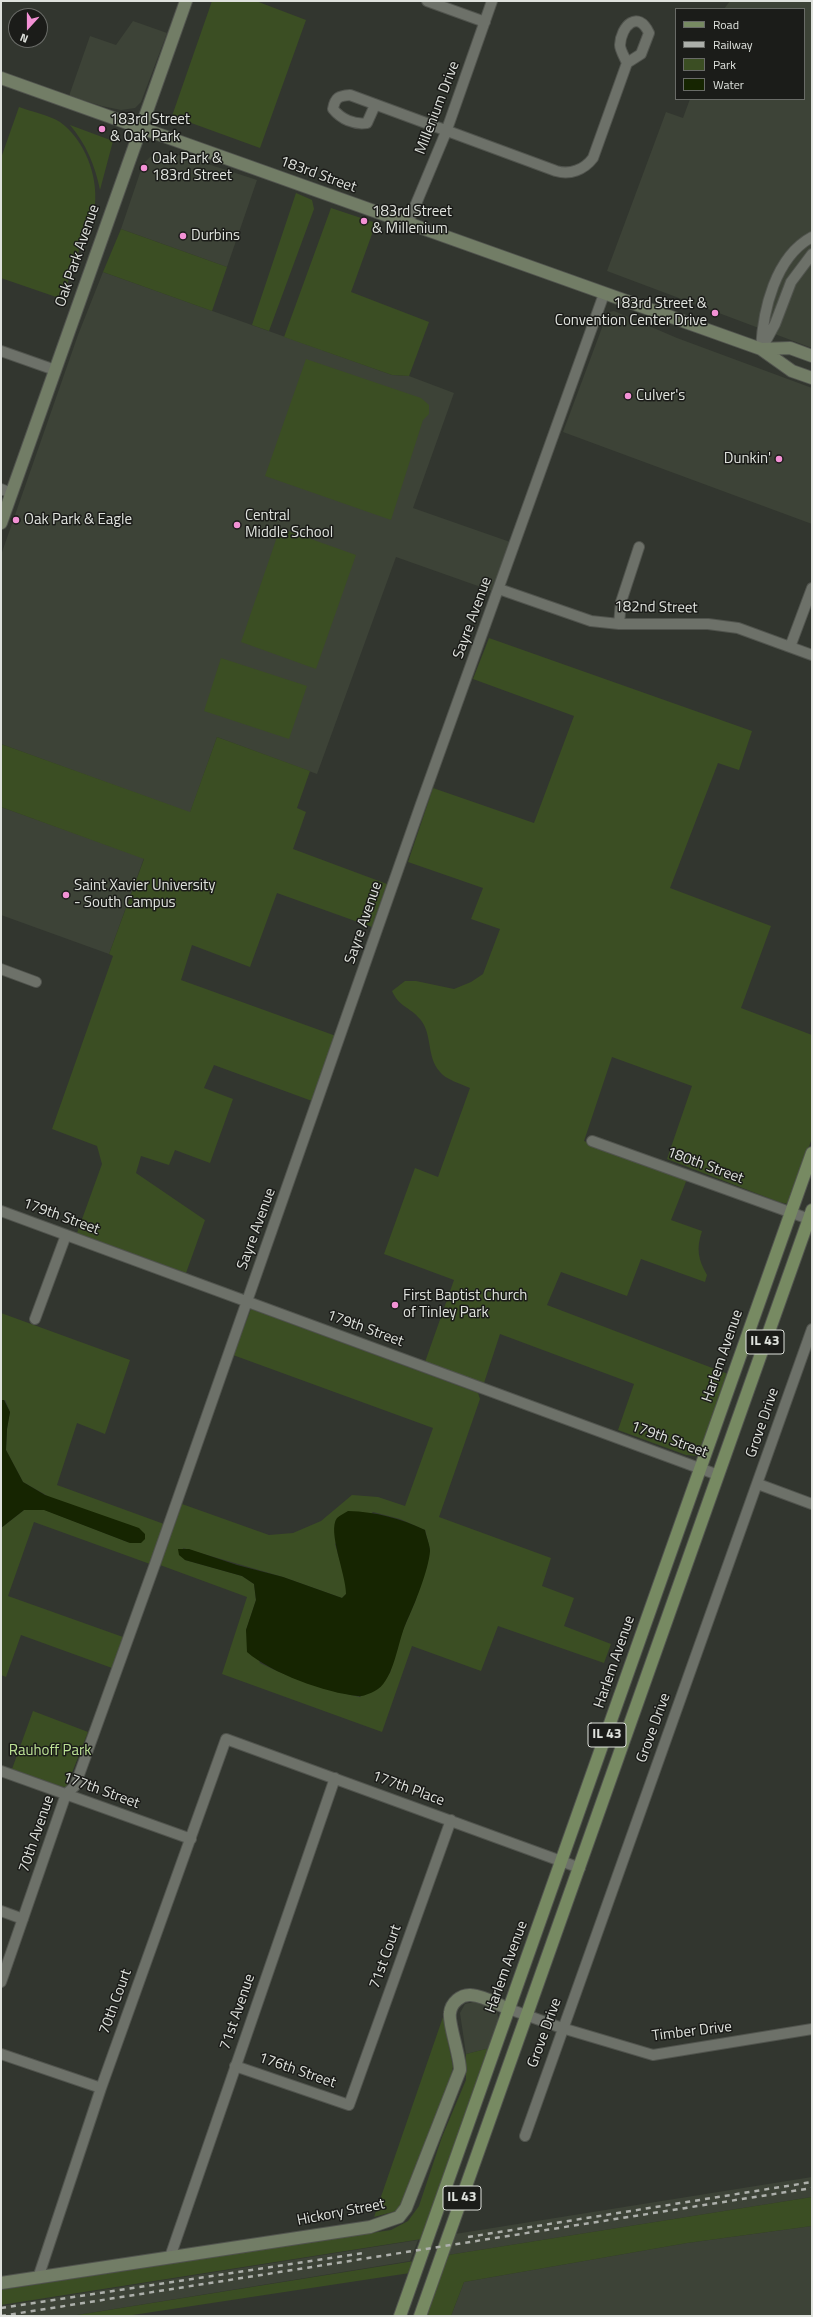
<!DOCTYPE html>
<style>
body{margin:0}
#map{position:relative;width:813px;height:2317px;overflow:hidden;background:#32362f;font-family:"Titillium Web",sans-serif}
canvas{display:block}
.frame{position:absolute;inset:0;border:2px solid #dfe2dd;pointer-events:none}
.legend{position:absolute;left:675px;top:8px;width:130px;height:92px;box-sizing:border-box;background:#1b1c19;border:1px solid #696b67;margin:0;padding:5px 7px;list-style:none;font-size:12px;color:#dfe2dd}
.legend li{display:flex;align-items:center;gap:8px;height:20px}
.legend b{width:20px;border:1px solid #696b67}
.north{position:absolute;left:8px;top:8px;width:40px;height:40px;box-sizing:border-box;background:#1b1c19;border:1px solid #696b67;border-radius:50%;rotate:201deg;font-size:11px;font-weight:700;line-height:16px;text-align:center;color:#dfe2dd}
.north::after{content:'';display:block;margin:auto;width:14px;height:18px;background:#f391d5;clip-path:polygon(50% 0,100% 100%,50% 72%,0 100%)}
</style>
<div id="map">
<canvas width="813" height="2317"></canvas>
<div class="frame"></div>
<ul class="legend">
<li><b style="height:5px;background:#778a62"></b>Road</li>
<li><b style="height:5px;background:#acafaa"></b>Railway</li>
<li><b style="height:11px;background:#3b4e23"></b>Park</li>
<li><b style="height:11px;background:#162501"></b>Water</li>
</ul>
<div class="north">N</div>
</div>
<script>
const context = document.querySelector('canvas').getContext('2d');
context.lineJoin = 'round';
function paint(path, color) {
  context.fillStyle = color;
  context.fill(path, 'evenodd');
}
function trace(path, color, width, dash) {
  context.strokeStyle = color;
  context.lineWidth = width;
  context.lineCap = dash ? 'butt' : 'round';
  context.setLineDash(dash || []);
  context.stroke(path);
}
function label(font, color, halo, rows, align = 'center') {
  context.font = font + ' "Titillium Web",sans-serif';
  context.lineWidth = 3;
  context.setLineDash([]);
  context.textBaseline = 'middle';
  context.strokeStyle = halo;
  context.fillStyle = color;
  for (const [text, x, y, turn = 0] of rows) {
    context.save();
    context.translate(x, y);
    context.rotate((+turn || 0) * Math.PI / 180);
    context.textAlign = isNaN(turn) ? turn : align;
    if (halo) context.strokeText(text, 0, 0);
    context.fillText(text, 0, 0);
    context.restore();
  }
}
const built = new Path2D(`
 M730,1H812V348L607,271L666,112L683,118L690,99H804V9H724Z
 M133,21L167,33L141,102L135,108L121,110L102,106L69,96L90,36L116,45Z
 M153,154L180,155L257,180L227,267L121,229L143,164Z
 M103,272L392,375L409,376L454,393L413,508L513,543L495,592L396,557L317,774L217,737L190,813L1,744V555L78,335Z
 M614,311L677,338L812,388V524L563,432L606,317L609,312Z
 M1,807L144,858L109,954L1,915Z
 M474,2002L487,2006L497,2012L499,2022L490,2048L466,2054L460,2013L465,2004Z
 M812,2177V2197L448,2255L455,2234Z
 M812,2226V2316H451L464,2282L687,2243Z
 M418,2240L410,2261L71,2316H1V2306Z`);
const green = new Path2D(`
 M212,1H256L306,20L260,148L172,116Z
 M19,107C32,112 49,115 60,122C84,139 98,175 95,204L62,299L1,278V158Z
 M70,125L113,141L100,190C95,165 86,144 70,125Z
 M296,193L312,200L314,209L269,331L252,325Z
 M331,208L376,223L351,292L429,322L409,376L392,375L284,337Z
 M121,229L227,267L212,311L103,272Z
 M306,359L421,398L429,405V414L423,420L391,520L265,476Z
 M280,528L356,555L316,669L241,642Z
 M489,638L752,731L739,770L718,763L670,888L771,926L741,1008L812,1035V1138L791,1199L788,1204L779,1202L667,1159L692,1086L612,1057L584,1141L687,1179L671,1220L702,1231C696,1249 698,1259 707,1275L705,1282L641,1259L627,1296L561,1272L547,1305L728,1374L703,1452L697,1456L686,1455L618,1430L634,1384L500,1334L484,1383L425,1362L454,1280L384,1254L415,1168L438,1177L470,1088C461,1084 445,1079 440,1072C426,1057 433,1034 420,1019C410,1007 399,1007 392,991L405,981H416L454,989L471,982L483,974L500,929L471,919L483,888L408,862L433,788L534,823L574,716L473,679Z
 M221,658L307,686L289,739L204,711Z
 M217,737L310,771L297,808L306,812L293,849L387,884L372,927L277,893L250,967L192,945L181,980L336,1036L312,1101L214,1065L204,1088L233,1099L210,1163L175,1150L169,1165L141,1156L136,1173L205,1220L186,1273L77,1233L102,1164L97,1146L52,1129L113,956L109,954L144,859L1,807V744L190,812Z
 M251,1309L478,1393L480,1399L439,1517L551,1558L542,1586L574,1598L564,1626L611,1644L604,1663L498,1626L481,1671L412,1646L382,1732L222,1674L247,1597L160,1565L182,1504L269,1535L293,1533L321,1521L352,1495L378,1497L405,1506L433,1428L233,1355ZM373,1512L400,1519L425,1530L430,1550L415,1602L400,1637L390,1673L360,1697C325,1689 292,1679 260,1663L246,1630L256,1600L254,1584L242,1576L185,1560L183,1548L283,1577L342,1598L346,1594V1581L335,1544Z
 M1,1313L130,1360L105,1434L77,1423L57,1485L164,1524L150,1564L34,1522L8,1596L123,1637L112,1668L21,1635L6,1677L1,1675V1528L24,1510H45L130,1543L23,1482L6,1450L7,1429L10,1412L5,1400H1Z
 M33,1711L88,1732L66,1788L12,1769Z
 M443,2017L453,2067L447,2091L404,2200L396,2211L374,2217Z
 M490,2048L422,2239L1,2305V2290L391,2230L408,2221L419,2206L442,2137L466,2080V2054Z
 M812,2197V2226L687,2243L464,2282L451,2316H426L448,2255Z
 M414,2261L410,2273L126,2316H71Z`);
const water = new Path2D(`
 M1,1400H4L10,1412L7,1429L6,1450L23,1482L45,1495L139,1528L145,1534V1539L141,1543H130L44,1510H24L1,1528Z
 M348,1511C377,1512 399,1518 425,1530C426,1536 430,1545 430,1551C429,1569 414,1606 406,1623C398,1641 394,1678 378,1689C374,1692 363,1697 358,1696C326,1693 271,1673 247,1652L246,1630L256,1600L254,1584L242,1576L185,1560L179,1555L178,1549H189L237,1565L283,1577L342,1598L346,1594C346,1574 327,1531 337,1518C340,1515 345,1513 348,1511Z`);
const street = new Path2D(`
 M427,1L485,22
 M375,105L367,123C354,125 341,119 333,109C335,97 339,96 350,95L556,171C570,175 584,170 593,158L627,63L641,54L649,33C638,9 621,26 620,45C620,50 625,58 627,63
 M408,223L446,132L492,1
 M762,348L775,324L791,282L812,254
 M761,349C763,310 775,257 812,237
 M1,351L55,370
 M1,489L11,493
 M499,589L591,621L619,624H708L738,628L812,655
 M619,624L621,602L639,547
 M790,647L812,588
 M1,969L36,982
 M592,1141L809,1219
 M1,1211L718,1475
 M35,1319L66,1235
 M758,1484L812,1504
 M1,1771L191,1839
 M1,1911L23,1919
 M1,1982L66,1794L75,1786L155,1564L421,804L604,294
 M509,2009L562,2028L653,2055L812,2029
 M1,2054L101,2088
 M235,2066L349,2105L451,1820
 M525,2136L812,1329
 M170,2257L335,1778
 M38,2278L101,2088L226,1739L580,1868`);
const secondary = new Path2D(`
 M1,78L761,349L792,371L812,378
 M761,349L790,348L812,356
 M1,523L186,1
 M1,2283L370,2227L399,2217L406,2208L460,2070C460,2055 448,2023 450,2013C451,2003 461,1994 471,1995C484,1996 497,2004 509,2009`);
const primary = new Path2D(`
 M400,2316L812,1153
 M420,2316L812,1210`);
const rail = new Path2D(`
 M468,2237L812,2182
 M1,2308L364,2253
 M1,2316L812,2188`);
const markers = [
 [102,129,4,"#f391d5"],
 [144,168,4,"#f391d5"],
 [364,221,4,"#f391d5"],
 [183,236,4,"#f391d5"],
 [715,313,4,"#f391d5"],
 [628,396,4,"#f391d5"],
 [779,459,4,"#f391d5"],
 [16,520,4,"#f391d5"],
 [237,525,4,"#f391d5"],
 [66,895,4,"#f391d5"],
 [395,1305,4,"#f391d5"]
];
const shields = [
 [765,1342,38],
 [607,1735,38],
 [462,2198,38]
];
const shieldNames = [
 ["IL 43",765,1342],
 ["IL 43",607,1735],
 ["IL 43",462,2198]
];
const streetNames = [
 ["Millenium Drive",438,108,-69],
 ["183rd Street",318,175,20],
 ["Oak Park Avenue",78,256,-71],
 ["182nd Street",656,608,1],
 ["Sayre Avenue",473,618,-70],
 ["Sayre Avenue",364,923,-71],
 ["180th Street",705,1166,20],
 ["179th Street",61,1217,20],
 ["Sayre Avenue",257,1229,-70],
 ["179th Street",365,1329,20],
 ["Harlem Avenue",723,1356,-71],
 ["Grove Drive",763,1423,-71],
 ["179th Street",669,1440,20],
 ["Harlem Avenue",615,1662,-71],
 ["Grove Drive",654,1728,-70],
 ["177th Place",408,1789,20],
 ["177th Street",101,1791,20],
 ["70th Avenue",37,1834,-71],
 ["71st Court",386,1957,-70],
 ["Harlem Avenue",507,1967,-70],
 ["70th Court",116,2002,-70],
 ["71st Avenue",238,2012,-71],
 ["Timber Drive",692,2032,-7],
 ["Grove Drive",545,2033,-70],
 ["176th Street",297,2071,19],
 ["Hickory Street",341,2213,-11]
];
const poiNames = [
 ["183rd Street",110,120],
 ["& Oak Park",110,137],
 ["Oak Park &",152,159],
 ["183rd Street",152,176],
 ["183rd Street",372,212],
 ["& Millenium",372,229],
 ["Durbins",191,236],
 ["183rd Street &",707,304,"right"],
 ["Convention Center Drive",707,321,"right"],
 ["Culver's",636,396],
 ["Dunkin'",771,459,"right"],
 ["Central",245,516],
 ["Middle School",245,533],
 ["Oak Park & Eagle",24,520],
 ["Saint Xavier University",74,886],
 ["- South Campus",74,903],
 ["First Baptist Church",403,1296],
 ["of Tinley Park",403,1313]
];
const parkNames = [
 ["Rauhoff Park",50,1751]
];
paint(built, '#3d4337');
paint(green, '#3b4e23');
paint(water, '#162501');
trace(street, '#51544e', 12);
trace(secondary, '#51544e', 14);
trace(primary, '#51544e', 14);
trace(street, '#6d7169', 10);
trace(secondary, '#727d66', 12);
trace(primary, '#778a62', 12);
trace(rail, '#acafaa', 2.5, [5, 5]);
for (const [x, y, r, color] of markers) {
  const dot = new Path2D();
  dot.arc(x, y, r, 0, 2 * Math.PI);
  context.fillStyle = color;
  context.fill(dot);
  trace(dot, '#1b1c19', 1.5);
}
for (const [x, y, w] of shields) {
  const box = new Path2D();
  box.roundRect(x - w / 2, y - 12, w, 24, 3);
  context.fillStyle = '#1b1c19';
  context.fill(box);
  trace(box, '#dfe2dd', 1);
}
label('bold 14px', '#dfe2dd', null, shieldNames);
label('15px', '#dfe2dd', '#1b1c19', streetNames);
label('15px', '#dfe2dd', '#1b1c19', poiNames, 'left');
label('15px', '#bce195', '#1b1c19', parkNames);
</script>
